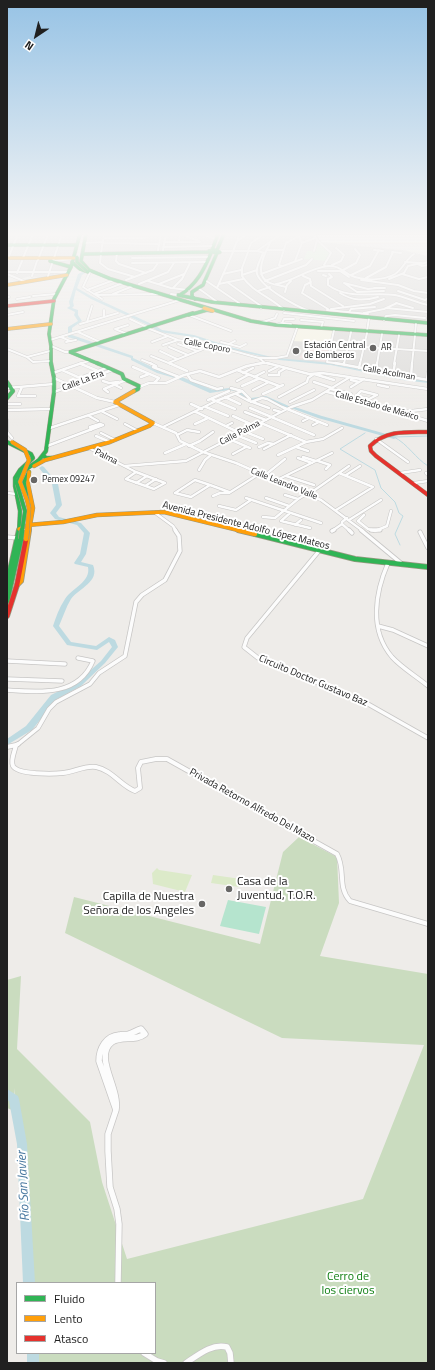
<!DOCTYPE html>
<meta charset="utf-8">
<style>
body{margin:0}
#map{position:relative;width:435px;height:1370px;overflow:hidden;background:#eeece9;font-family:"Titillium Web",sans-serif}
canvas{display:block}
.frame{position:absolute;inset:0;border:8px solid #202020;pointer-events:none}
.legend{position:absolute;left:16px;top:1282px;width:140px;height:72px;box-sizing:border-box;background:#fff;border:1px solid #a6a6a6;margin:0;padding:5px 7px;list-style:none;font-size:12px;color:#202020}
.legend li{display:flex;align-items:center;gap:8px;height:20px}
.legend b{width:20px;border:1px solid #a6a6a6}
.north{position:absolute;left:16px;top:16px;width:40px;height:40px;-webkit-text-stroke:3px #fff;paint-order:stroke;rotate:215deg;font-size:11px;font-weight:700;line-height:16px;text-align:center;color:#202020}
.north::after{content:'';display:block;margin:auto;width:14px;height:18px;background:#202020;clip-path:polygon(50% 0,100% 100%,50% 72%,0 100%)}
</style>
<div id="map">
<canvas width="435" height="1370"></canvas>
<div class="frame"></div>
<ul class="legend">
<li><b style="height:5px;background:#30b455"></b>Fluido</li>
<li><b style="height:5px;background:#ff9f0a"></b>Lento</li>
<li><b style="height:5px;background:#e5322d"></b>Atasco</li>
</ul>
<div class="north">N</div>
</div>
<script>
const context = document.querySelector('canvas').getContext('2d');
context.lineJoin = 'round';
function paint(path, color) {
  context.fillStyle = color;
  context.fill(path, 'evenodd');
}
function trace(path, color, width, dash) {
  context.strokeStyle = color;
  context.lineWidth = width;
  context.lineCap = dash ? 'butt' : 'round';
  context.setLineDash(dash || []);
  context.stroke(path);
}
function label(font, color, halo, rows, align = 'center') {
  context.font = font + ' "Titillium Web",sans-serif';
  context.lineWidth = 4;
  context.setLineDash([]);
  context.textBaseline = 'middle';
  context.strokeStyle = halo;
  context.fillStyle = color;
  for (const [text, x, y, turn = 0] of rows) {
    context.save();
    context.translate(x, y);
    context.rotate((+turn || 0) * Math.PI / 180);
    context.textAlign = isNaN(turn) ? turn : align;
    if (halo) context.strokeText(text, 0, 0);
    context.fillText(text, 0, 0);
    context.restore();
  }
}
const residential = new Path2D(`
 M7,234H80L68,272L39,278L32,276L19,279L7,274Z
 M84,234H316L321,242L402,250L428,256V323L209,302L157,292L91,272L79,263V258Z
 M298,326L428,335V382L403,379L331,364L279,359L287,356Z`);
const commercial = new Path2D(`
 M306,348L330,349L327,362L299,358Z`);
const education = new Path2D(`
 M297,328L334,330L331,343L292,341Z`);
const grass = new Path2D(`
 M157,868L159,870L192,875L185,892L153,884L152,873Z
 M213,875L241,879L239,887L211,883Z`);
const forest = new Path2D(`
 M299,837L337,857L339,903L320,956L428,974V1363H33V1353H155V1283H29L22,1144L14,1099L15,1088V1111L7,1108V980L21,976L17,1049L90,1122L102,1182L127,1259L363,1199L424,1045L282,1038L65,933L74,897L260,944L283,852Z`);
const park = new Path2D(`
 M317,240L328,249L331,255L327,261L304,259L307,251H314Z`);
const pitch = new Path2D(`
 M228,900L266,907L259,934L220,926Z`);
const stream = new Path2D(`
 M365,433L340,449L375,470L381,488L395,502L399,513L403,516L395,534L400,545
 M394,437C408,444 415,458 428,466
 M395,437L428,436`);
const river = new Path2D(`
 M84,271L87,272L82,275L77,288L93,297L154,325L162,330L194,335L234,348L276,358L274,359L233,350L193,337L159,332L152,327L91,299L76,290L73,302L74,306L72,308L78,310V315L82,321L72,328V335L133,356V358L161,371L182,377L213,390L229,388L241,390V392L251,398L266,396L291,407H295L322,416L397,437L394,439L318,418L291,408H287L265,399L250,401L239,394V392L229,390L210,393L178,379L157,373L131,360V358L68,337V327L78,321L74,315L75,312L67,308L70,306L69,302L78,274Z
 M277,358L331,363L403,378L428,381V383L403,380L331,365L279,360L277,359Z
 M42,466L44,467L58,484L62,505L56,513L59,517L81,523L90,533L86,554L81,562L93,565C100,582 79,588 71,599C66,607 63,617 59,626L71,642L96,646L109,637L115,640L118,647L105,663L81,686L57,699L32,730L7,745V739L26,726L51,695L77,682L101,661L112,647L109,642L97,650L67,645L53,626C56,617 59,608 65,599C72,588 91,582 88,567L75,564L74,563L80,554L84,533L77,525L55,519L50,513L56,505L52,484L39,468Z
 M7,1089L18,1096L19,1099L27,1144L35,1283H23L17,1144L9,1101L7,1100Z
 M27,1353H39V1363H27Z`);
const streetFar4 = new Path2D(`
 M73,234L80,235
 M201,234L216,239
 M314,234L317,240L331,253L324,265L325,266
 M104,238H145
 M237,241L248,234
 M271,241C266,251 253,274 268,282C273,285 280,285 286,287
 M164,242H200
 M179,242L180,234L199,241
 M85,243L103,242
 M103,243L159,244
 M302,243L315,238
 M163,247L213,246
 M158,250L161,234
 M163,250L166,234
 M267,250H283
 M374,250L383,251
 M220,251H257L265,253
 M233,251L238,239V234
 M248,251L251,243L264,234
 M257,251L281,234
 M314,251L317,240
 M248,252L242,268V276C252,292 271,297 284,310
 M392,252L401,253
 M101,253L104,234
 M117,253L116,261L119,264L146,273
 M263,253C261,259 255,268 257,274C262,288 296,306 309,311
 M101,254L100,263L108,269L135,277
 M23,258L33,234
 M132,258L209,257
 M38,260L48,234
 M7,261L18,234
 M53,261L72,259
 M295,261L302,243L298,234
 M405,262L422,263
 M132,263L206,262
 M418,264L422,266L428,265
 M421,264L428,262
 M332,265L341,261L344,255L336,248
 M281,266L279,265L286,243L299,236
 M343,270L356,263L360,255L355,249
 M318,271H340L349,277
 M7,272H68
 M90,272L83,287L102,299
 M17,273L22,261
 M7,274L26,282
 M223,274L241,270
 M261,274L302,259
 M329,274L332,277L328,279V285C349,300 371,292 395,295C406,297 417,303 428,305
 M402,274L419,279L428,277
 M242,275L257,270
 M323,275L326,276
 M351,275L370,266L379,250
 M32,276L37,261
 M48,276L62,234
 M303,276L310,279L311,286L343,306
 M366,278L386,267L393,252
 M389,279L404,273L408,266L417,264
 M126,280L153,270L158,263
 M205,280L239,303V305
 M361,280L398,285L414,291L428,293
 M148,281L171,288L188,290
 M265,281L306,265L312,259
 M227,282L261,306V308
 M311,282L305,285L302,293L328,309L327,310L368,314
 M344,283L357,292L384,291
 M344,283L368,289L376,288
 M139,284L168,272L174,263
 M159,284L184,274
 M219,284L243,279
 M276,284C294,281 309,268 328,266C337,265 343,271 350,275C363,281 383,281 395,274C403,269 406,259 414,254
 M173,288L182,279L190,263
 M198,288L216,301V303
 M217,288L233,252
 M374,288H385
 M87,290L114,280
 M258,291L270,287
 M398,291L425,300L427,299
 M285,292L287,285L291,281
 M340,293C353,301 364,301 378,297
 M94,294L123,283
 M113,294L133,286
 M171,294L178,295
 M96,295L158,294
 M33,296L56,294
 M7,297H9
 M17,299L30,297
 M396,303L413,308
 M386,308L428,312
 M331,309L370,304L384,299
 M104,310V317
 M349,312L351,309L375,307
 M284,313L354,321
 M364,313L384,309L397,303
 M7,315L23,312
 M189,315L231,331
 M130,319L149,328
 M301,320L323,322L321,328
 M384,320L386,316L395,315L425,318
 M87,322L92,306
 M260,323L275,318L277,314
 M282,323L291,324
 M80,324L118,313
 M276,325L282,323L284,319H294
 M147,328L178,340L230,350L259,358L265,363L271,364
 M115,329L127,334
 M115,329L128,325
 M334,330L327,362L341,364
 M367,331L369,318
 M78,332L100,342
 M415,334L416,323
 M61,337L70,341
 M50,340L180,300
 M66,342L76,340
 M152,342L168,336
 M221,342L240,347L246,344
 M178,344L197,351
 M229,344L235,341
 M163,345L178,340
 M331,345L428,351
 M51,346L65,352H70
 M169,347L188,355
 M7,349L27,357L33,362L50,361
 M160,351L177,359
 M151,356L171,364
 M27,357L50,351
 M259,358H276L287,356L297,328
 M142,360L152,364
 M168,363L203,349L207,345
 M79,364L89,361
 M256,364L265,363
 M344,364L351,332
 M360,364L367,333
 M377,364L382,334
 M394,364L399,335
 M412,364L415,335`);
const streetFar3 = new Path2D(`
 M150,363L156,366
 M169,363L187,371
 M267,363L309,374L322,373L349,377
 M335,363L428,380
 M81,364L98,371
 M344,365V363
 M133,367L159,378L154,383
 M153,367L179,377
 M359,368L360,363
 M62,370L80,378L106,368
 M237,370L279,386
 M269,371L279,366
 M376,371L377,363
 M53,373L82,363
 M243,373L253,368
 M187,374L191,380L217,389L222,388
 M393,374L395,363
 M269,375H279V372L286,368
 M141,377L149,374
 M254,377L264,372
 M348,377L428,389
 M411,377L412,363
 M54,378L97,398L115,402
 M351,380L359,382
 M427,380L428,372
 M103,381L109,383L118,382
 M237,381L248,375
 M314,382L332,388
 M115,385L121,388
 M378,385L388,387
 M242,386L258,379
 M22,387L18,396H35
 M139,387L149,383H166L184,375L200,371L219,377L247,366L262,363
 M351,387L364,379
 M7,388L54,384
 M231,388L242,391L250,399
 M331,389L351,394
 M253,390L269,382
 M361,391L377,395L369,399L356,396Z
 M54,392L112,370
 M108,392L104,389L126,380
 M327,392L378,405L428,421
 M236,394L247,400L269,408
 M263,394L283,385
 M225,397L240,404
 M279,397L307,382L308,378L314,374L334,380
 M211,399L235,409
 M208,400L229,391
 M251,402L262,398L267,399L282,407L327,425
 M290,402L314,390
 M7,404H20
 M191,404L202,409
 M206,407L228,416
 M250,408L314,435
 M7,410L52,409
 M274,410L281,412
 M101,411L117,419
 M196,412L240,433
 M245,412L266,420
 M403,412L428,409
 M89,416L98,421
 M233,416L255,426
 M7,420V432L12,438
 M303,421L309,418
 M153,423L176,433L180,441L203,452L236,463L321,500L363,531
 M261,423L306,442
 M125,424L138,431
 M195,424L208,418
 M313,425L319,422
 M226,426L232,423
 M163,427L216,401L242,391
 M50,428L119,405
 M91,430L90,427L100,424L103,425
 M243,431L263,439
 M101,433L115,440
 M177,435L187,430L199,432
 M236,435L256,443
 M96,436L110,442
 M229,439L250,448
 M376,439L408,462
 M47,446L103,425
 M189,446L200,441L213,432
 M259,447L268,443L274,444
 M296,447L308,451
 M89,448L136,472
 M264,449L291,435
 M165,453L186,444
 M233,454L246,447
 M278,455L306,442L323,439L342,428
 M303,457L316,461
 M298,458L312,463
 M318,461L330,465L326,469
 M124,466L186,461L291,407L312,400L350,377
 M199,470L205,460L211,455
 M136,472L165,483L154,489L126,479Z
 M400,473L420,470
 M426,473L428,475
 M346,475L360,466
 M264,476L285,459
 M286,476L314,485
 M195,480L210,485L191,497L175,493Z
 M277,480L332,453
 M136,483L147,476
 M414,483L428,481
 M210,485L229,492
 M145,486L156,479
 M7,493L17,494
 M309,494L349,466
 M285,495L298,499
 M213,496L220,493H229L259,474
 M246,498L321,523
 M266,498L289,506
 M219,506L236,510L251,500
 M336,510L373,487L339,473
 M154,512L173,526L176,531
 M290,513L281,521L310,528
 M364,515L358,521L368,529L375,531
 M263,517L275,518L298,499L308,493
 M349,520L381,500
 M342,524L350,531
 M295,525L301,520
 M332,531L342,524V522L347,518
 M375,531L387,526L391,511`);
const streetFar2 = new Path2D(`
 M349,530L352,533
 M361,530L402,564
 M371,530H380
 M332,531L334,530
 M420,532L428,548
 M7,537L17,538
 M319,551L247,638L244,647L258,658L368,704L428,738
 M388,563C375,593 369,630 392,657C402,668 416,676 428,686
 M378,626L393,630L428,646
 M7,661L65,664
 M7,679L62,681
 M7,690C39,692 78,697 93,661L78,658
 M17,745L38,728L49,709L56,702L90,684L99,673L125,656L136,602L142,595L165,580L180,551L179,536L175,530`);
const streetFar1 = new Path2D(`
 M18,744L16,745C15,751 10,760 13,766C18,775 54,774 63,773C75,772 85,765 96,767C112,770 121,786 135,791L140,788L138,768L141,762L156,759H167L337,854C346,870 337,887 350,901L428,924
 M7,747L16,745`);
const street = new Path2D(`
 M141,1029L145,1034C135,1042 122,1035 112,1042C93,1056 120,1088 116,1110L99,1061C99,1048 106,1036 119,1035C122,1034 126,1035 129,1034C133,1033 137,1030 141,1029Z
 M116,1110L108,1134V1151L110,1187L117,1209L119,1224L118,1283
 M144,1353L157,1361L164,1363
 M186,1363C198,1355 212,1343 227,1347L230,1353L231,1363`);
const fastFar2 = new Path2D(`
 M86,234L81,261L89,270L111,279L251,321L276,325L428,335
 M7,245H77
 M212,250L218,234
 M215,250L220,252L217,253L209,251Z
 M217,250L224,234
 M83,254L209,252
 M50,261L71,267
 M72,262L80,269L88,272
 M178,295L212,302L428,323
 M180,295C196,285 204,270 211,253
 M195,299L192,296V292L203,285L217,253
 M189,315L207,310L212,311
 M70,352L193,313
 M70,352L99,364
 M51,364V346L49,334L54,299L71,267L80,234`);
const fastFar1 = new Path2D(`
 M97,363L122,374L124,379L139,386L138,389L134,391
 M7,382L13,391L7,398
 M7,442L31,454L33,458L20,470L15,478V486L20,511L19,531
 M44,456L46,458H52
 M17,484L21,473L39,460L46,451L54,392V378L51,363
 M27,500L24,482L29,472`);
const fast = new Path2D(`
 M255,534L355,559L428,567
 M7,584L19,530
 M7,601L21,539`);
const slowFar2 = new Path2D(`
 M7,258H74
 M7,285L67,275
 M7,329L51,324`);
const slowFar1 = new Path2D(`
 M34,466L45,460L110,442L149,426L153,423L115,402L134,391
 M29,472L28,484L33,508L29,531
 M19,529L28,525L63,522L97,515L164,512L242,531`);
const slow = new Path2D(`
 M238,530L255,534
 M17,585L21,581L29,530`);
const jamFar2 = new Path2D(`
 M7,306L54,301`);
const jamFar1 = new Path2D(`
 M428,432C407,432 386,430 370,446L371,451L376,456L428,495`);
const jam = new Path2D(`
 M7,616L17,585L26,539`);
const fastBridgeFar2 = new Path2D(`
 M77,257V262L87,271`);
const fastBridgeFar1 = new Path2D(`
 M17,484L25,511L22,531`);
const fastBridge = new Path2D(`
 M21,539L22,530`);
const slowBridgeFar2 = new Path2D(`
 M204,308L213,311`);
const slowBridgeFar1 = new Path2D(`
 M12,442L25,450L29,460L20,482L27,500
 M27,531L29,509L27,500`);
const slowBridge = new Path2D(`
 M26,539L27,530`);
const markers = [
 [373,348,4,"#686766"],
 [296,351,4,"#686766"],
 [34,480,4,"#686766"],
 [229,889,4,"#686766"],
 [202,904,4,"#686766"]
];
const farStreetnames = [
 ["Calle Coporo",207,346,11],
 ["Calle Acolman",389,373,10],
 ["Calle La Era",83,381,-21],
 ["Calle Estado de México",377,406,16],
 ["Calle Palma",240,433,-27],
 ["Palma",106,457,27],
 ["Calle Leandro Valle",284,484,22]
];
const farPoinames = [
 ["Estación Central",304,346],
 ["de Bomberos",304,356],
 ["AR",381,348],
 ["Pemex 09247",42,480]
];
const streetNames = [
 ["Avenida Presidente Adolfo López Mateos",246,526,14],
 ["Circuito Doctor Gustavo Baz",313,681,23],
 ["Privada Retorno Alfredo Del Mazo",252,806,29]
];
const nearPoinames = [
 ["Casa de la",237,882],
 ["Juventud, T.O.R.",237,896],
 ["Capilla de Nuestra",194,897,"right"],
 ["Señora de los Angeles",194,911,"right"]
];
const nearParknames = [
 ["Cerro de",348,1277],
 ["los ciervos",348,1291]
];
const nearWaternames = [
 ["Río San Javier",24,1186,-93]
];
paint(residential, '#dddcda');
paint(commercial, '#f0e0df');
paint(education, '#f7f5e5');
paint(grass, '#dceac9');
paint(forest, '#cadcbf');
paint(park, '#d7f3d6');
paint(pitch, '#b5e4ce');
trace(stream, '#bddae1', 1);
paint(river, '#bddae1');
trace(streetFar4, '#c7c6c5', 3);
trace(streetFar3, '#c7c6c5', 3.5);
trace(streetFar2, '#c7c6c5', 5);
trace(streetFar1, '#c7c6c5', 5.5);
trace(street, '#c7c6c5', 7);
trace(fastFar2, '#979880', 4);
trace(fastFar1, '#979880', 4.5);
trace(fast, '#979880', 6);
trace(slowFar2, '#979880', 4);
trace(slowFar1, '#979880', 4.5);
trace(slow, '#979880', 6);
trace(jamFar2, '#979880', 4);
trace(jamFar1, '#979880', 4.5);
trace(jam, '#979880', 6);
trace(streetFar4, '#fcfcfc', 2);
trace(streetFar3, '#fcfcfc', 2.5);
trace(streetFar2, '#fcfcfc', 3.5);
trace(streetFar1, '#fcfcfc', 4);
trace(street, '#fcfcfc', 5.5);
trace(fastFar2, '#30b455', 3);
trace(fastFar1, '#30b455', 3.5);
trace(fast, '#30b455', 4.5);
trace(slowFar2, '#ff9f0a', 3);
trace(slowFar1, '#ff9f0a', 3.5);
trace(slow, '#ff9f0a', 4.5);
trace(jamFar2, '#e5322d', 3);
trace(jamFar1, '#e5322d', 3.5);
trace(jam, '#e5322d', 4.5);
trace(fastBridgeFar2, '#979880', 4, []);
trace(fastBridgeFar1, '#979880', 4.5, []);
trace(fastBridge, '#979880', 6, []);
trace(slowBridgeFar2, '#979880', 4, []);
trace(slowBridgeFar1, '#979880', 4.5, []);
trace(slowBridge, '#979880', 6, []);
trace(fastBridgeFar2, '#30b455', 3);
trace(fastBridgeFar1, '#30b455', 3.5);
trace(fastBridge, '#30b455', 4.5);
trace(slowBridgeFar2, '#ff9f0a', 3);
trace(slowBridgeFar1, '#ff9f0a', 3.5);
trace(slowBridge, '#ff9f0a', 4.5);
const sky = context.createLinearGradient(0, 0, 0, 426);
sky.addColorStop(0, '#97c3e5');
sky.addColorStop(0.55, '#f7f6f5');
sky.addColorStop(1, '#f7f6f500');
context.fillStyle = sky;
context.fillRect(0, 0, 435, 426);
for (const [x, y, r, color] of markers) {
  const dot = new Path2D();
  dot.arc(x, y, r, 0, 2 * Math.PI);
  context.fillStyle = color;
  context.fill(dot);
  trace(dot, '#fff', 1.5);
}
label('9px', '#202020', '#fff', farStreetnames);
label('9px', '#202020', '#fff', farPoinames, 'left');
label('10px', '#202020', '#fff', streetNames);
label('12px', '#202020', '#fff', nearPoinames, 'left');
label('12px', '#0e7e12', '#fff', nearParknames);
label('italic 13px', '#47779f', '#fff', nearWaternames);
</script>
